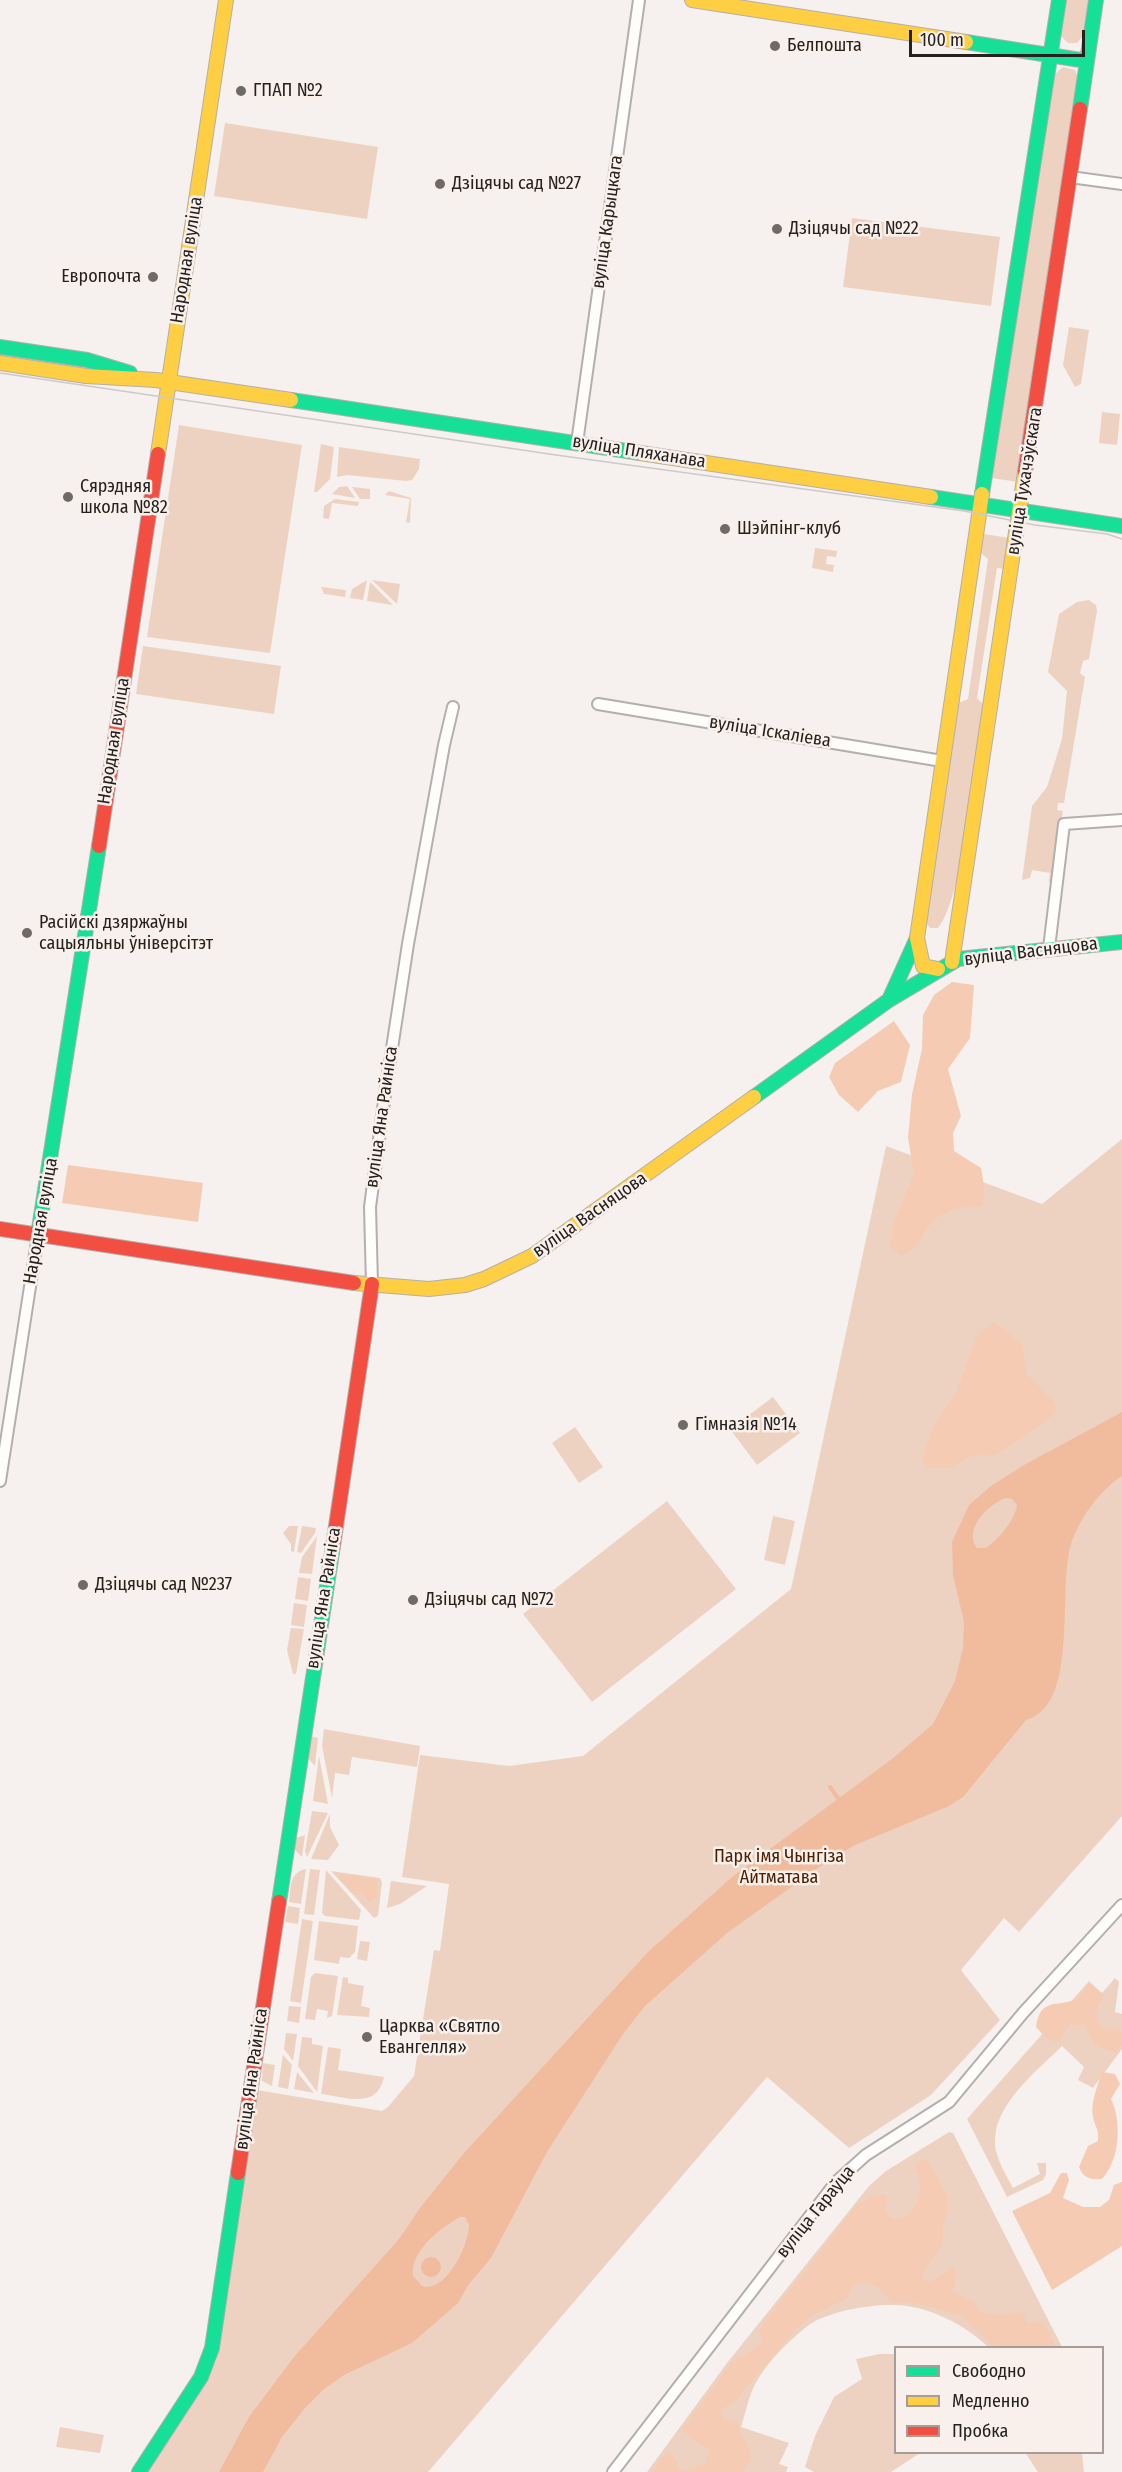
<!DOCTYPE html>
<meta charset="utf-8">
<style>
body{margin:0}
#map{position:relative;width:1122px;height:2472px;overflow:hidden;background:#f6f1ee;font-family:"Fira Sans Condensed",sans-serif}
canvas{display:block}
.legend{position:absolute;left:894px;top:2346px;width:210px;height:108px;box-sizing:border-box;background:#f9f0eb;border:2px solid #a49d99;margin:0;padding:8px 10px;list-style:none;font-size:18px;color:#25211f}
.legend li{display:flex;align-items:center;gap:12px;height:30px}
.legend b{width:30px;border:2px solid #a49d99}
.scale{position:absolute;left:909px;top:30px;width:176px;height:27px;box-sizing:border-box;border:3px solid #25211f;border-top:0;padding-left:8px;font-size:18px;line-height:21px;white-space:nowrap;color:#25211f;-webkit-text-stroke:4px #f9f0eb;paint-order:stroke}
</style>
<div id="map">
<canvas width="1122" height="2472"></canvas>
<ul class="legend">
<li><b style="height:8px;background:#16e098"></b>Свободно</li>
<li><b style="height:8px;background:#ffcf43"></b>Медленно</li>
<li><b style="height:8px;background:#f24e42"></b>Пробка</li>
</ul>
<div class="scale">100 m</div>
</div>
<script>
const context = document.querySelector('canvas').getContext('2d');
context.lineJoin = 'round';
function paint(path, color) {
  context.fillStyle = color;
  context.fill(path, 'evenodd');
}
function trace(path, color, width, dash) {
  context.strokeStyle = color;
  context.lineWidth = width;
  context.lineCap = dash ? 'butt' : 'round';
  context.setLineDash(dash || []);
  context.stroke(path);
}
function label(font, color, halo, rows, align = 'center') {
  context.font = font + ' "Fira Sans Condensed",sans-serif';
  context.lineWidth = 5;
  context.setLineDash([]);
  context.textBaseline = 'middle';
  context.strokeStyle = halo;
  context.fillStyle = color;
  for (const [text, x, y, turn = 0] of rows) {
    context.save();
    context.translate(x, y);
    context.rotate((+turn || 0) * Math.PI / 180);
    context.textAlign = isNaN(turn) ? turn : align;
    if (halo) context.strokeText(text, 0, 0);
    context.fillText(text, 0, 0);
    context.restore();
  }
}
const green = new Path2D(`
 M1065,0H1090L1085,34L1077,43H1068L1061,36Z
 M1063,67L1075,70L1078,77L1018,482L992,478L1053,76Z
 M225,123L378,147L367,219L214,196Z
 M852,218L1000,237L991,306L843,287Z
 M1069,327L1089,330L1081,384L1075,387L1063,365Z
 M1102,412L1120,414L1117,445L1099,443Z
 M179,425L302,445L270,653L147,637Z
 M321,444L334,447L330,479L317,492H314Z
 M339,447L420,459L419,469L412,480L406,481L347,475L337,477Z
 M347,486L355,498L332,494L339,487Z
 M352,487L370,489V499H360Z
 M389,491L411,498L410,523L406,522L410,499L385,495Z
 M335,499L359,502L358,506L332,503L329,519L323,518L324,506Z
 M984,534L1009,538L1005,569L997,568L977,698L984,705C977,752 964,897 938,928H930L926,923L958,703L968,699L988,559L981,553Z
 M815,548L837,551L836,557L827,556L826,564L834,565L833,572L812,568Z
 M367,580L363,600L350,598L352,589Z
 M372,580L400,584L397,604Z
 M370,582L393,605L367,601Z
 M321,587L346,590L345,597L324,594Z
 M1089,600L1096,605L1097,611L1089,659L1083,661L1080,673L1085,677L1064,803H1058L1057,810L1063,811L1053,883L1049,882L1050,873L1032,870L1030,878L1022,880L1032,806L1047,787L1062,739L1067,691L1048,672L1059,614L1077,602Z
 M143,646L281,666L274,714L136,694Z
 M1122,1139V1816L1019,1932L1004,1918L961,1970L1000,2020L931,2095L849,2148L767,2077L428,2472H147L216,2361L257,2090L382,2111L388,2107L414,2076L434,1950L440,1951L449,1884L402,1877L420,1755L509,1766L583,1756L791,1589L886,1146L1042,1204Z
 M773,1397L800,1433L757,1465L730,1429Z
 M575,1427L603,1467L579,1483L552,1443Z
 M667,1501L736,1589L592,1702L523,1614Z
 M773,1516L795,1521L785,1565L764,1560Z
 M289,1526H298L294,1552L291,1551V1544L283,1533Z
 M302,1526L316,1528L315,1533L301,1553L297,1552Z
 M317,1536L312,1574L299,1573L302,1557Z
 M298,1577L311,1579L308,1601L295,1599Z
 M294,1603L307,1605L304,1627L291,1625Z
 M291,1628L304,1629L296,1674H293L287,1650Z
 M324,1729L420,1746L417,1767L352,1757L349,1775L335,1773L332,1798L322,1746Z
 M310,1736L318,1738L315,1766L307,1757Z
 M319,1756L328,1804L313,1801Z
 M312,1811L328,1813L307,1857L305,1851Z
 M330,1814V1827L339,1845L328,1860L311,1859Z
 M305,1835L302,1857L294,1849L296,1838Z
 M306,1869L301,1904L289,1902C291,1888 289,1872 306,1869Z
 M310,1869L320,1870L314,1915L304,1914Z
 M326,1870L361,1910L359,1920L325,1916L322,1913Z
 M331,1871L380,1878L382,1882L378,1916L374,1918Z
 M391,1881L427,1886L400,1904L387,1908Z
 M288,1906L300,1908L298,1924L285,1922Z
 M302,1919L313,1921L301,2003L290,2001Z
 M319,1921L358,1926L355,1952L349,1958L340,1957L339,1964L314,1960Z
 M360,1941L370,1942L367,1961L357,1959Z
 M315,1973L338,1976L332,2016L327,2018L328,2011L317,2009L315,2020L305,2019L311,1977Z
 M343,1977L348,1978V1983L364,1986L361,2006L370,2008L369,2017L337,2015Z
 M1115,1978L1119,1982L1115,2012L1122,2014V2049L1093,2088L1078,2080L1084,2067L1062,2046C1035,2073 985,2111 997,2154C1000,2166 1008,2178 1013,2188L1040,2174L1037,2163H1046V2174L1043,2180L1007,2197L967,2119L1089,1981L1102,1993Z
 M289,2006L301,2007L299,2023L287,2021Z
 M286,2033L297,2034L293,2061L284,2049Z
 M302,2037L312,2038V2044L323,2046L317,2092L298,2066Z
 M328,2047L341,2049L338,2070L384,2077C377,2110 346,2097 321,2094Z
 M283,2055L292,2065L288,2089L278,2087Z
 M263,2063L275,2065L272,2086L262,2081Z
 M297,2072L314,2093L294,2089Z
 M949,2132L953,2133L1062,2347H988C968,2327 935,2310 907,2306C880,2302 830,2310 809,2325C788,2341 762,2367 752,2391C747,2403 745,2415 741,2427L789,2443L779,2464L788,2467L786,2472H647L727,2363L869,2186L886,2171Z
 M880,2354H895L896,2452L920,2453L891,2472H814L805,2467L815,2436L834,2397L862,2379L856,2359Z
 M60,2427L104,2435L100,2453L56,2447Z
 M1028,2452L1082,2453L1084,2472H1038L1026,2454Z`);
const forest = new Path2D(`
 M952,982L974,985L970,1038L948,1069L961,1116L953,1133L954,1151L981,1168L985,1192L982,1206C965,1205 941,1210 930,1225C918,1240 920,1247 901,1256L891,1248L892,1228L914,1173L908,1138L912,1094L922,1049L923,1015L934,995Z
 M894,1021L910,1045L901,1082L878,1091L858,1112L839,1095L829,1077L835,1063Z
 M68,1165L203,1183L198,1222L62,1203Z
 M993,1323L1003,1328L1023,1346L1026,1373L1055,1403L1056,1413L1003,1451L991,1456L981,1454L967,1458L951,1468H928L922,1459L933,1427L956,1393L977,1336Z
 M341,1874L377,1879L378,1896L369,1902L363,1894L355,1895L338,1878Z
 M1089,1983L1104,1996C1096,2007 1094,2015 1099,2027L1117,2028L1122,2032V2045L1115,2053L1095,2045L1085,2025H1071L1057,2043L1045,2037L1036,2027C1040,1996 1059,2008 1076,1999C1081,1996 1086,1987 1089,1983Z
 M1102,2072L1115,2074L1120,2084L1111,2099C1122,2121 1120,2160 1102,2179C1091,2180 1083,2178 1079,2167L1088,2146L1098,2141C1099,2128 1095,2127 1093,2117C1090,2103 1098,2085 1102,2072Z
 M928,2160L948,2197L949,2212C938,2227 946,2229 942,2244C938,2257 924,2264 922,2278L930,2282L953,2267L957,2275L952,2291L975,2302L980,2312L1005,2315L1023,2312L1027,2323L1041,2322L1049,2332L1056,2347H994L962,2316L915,2303L891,2302C880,2288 872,2279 853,2285L846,2299L815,2314L796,2329L735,2401L721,2410L723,2420L737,2421C739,2430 753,2453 751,2459C749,2464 744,2467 743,2472H652L666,2452L673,2454L680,2471L707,2463L708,2448L694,2441L682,2429L734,2359L746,2355L764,2341L759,2329L857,2204L877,2195H887L885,2210L891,2219C919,2221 926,2188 915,2167L919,2161Z
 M1061,2173H1067L1069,2180L1063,2198L1083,2207H1100L1109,2200L1114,2185L1122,2182V2246L1052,2290L1012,2211L1050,2193Z`);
const water = new Path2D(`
 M1122,1412V1476C1100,1490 1081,1517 1072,1541C1056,1585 1081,1705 1026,1720L963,1797L949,1806L853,1846L818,1868L727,1933L645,2006L623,2034L547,2152L491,2258L469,2284L458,2303L412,2343L344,2375L324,2389L305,2408L282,2437L263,2472H219L249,2417L294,2357L399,2239L420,2208L464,2153L648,1952L732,1877L892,1759L933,1724L955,1681L963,1648L964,1622L953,1575L952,1542L969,1505L991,1486L1024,1465ZM1005,1498L1012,1499L1017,1505C1014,1522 999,1538 986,1548H977C963,1529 988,1505 1005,1498ZM460,2217H465L469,2225C469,2244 447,2293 422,2286L413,2276C410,2251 440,2228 460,2217Z
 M421 2267a10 10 0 1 1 20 0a10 10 0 1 1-20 0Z`);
const stream = new Path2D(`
 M830,1787L840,1801`);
const street = new Path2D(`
 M1070,177L1122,184
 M577,443L639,0
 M598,704L942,761
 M1049,948L1064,824L1122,820
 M372,1284L370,1207L385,1094L408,944L444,745L453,707
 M0,1481L38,1235
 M613,2472L836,2182L866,2155L949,2102L1023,2013L1122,1905`);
const fast = new Path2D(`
 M966,42L1087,61
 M1080,109L1096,0
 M0,347L87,360L130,373
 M291,400L640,453
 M982,494L1059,0
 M931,497L1122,526
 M889,1000L917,938
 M754,1097L889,1000L958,959L1122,942
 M38,1235L99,846
 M279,1902L333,1546
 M139,2472L201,2377L212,2348L238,2173`);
const slow = new Path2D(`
 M692,0L966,42
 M0,363L86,376L156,380L291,400
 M640,453L931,497
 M158,454L226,0
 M952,962L1025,472
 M938,969L923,966L917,938L982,494
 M354,1283L429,1289L465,1285L484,1279L532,1256L754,1097`);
const jam = new Path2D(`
 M1025,472L1080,109
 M99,846L158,454
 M0,1229L354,1283
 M333,1546L372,1284
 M238,2173L279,1902`);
const tram = new Path2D(`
 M0,373L556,455L964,511L1035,525L1107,534L1122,539`);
const markers = [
 [775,46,6,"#6e6a67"],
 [241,91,6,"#6e6a67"],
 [440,184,6,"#6e6a67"],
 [777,229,6,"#6e6a67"],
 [153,277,6,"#6e6a67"],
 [68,497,6,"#6e6a67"],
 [725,529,6,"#6e6a67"],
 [27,933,6,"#6e6a67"],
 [683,1425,6,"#6e6a67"],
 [83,1585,6,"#6e6a67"],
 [413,1600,6,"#6e6a67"],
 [367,2037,6,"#6e6a67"]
];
const poiNames = [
 ["Белпошта",787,46],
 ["ГПАП №2",253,91],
 ["Дзіцячы сад №27",452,184],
 ["Дзіцячы сад №22",789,229],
 ["Европочта",141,277,"right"],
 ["Сярэдняя",80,487],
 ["школа №82",80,508],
 ["Шэйпінг-клуб",737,529],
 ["Расійскі дзяржаўны",39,923],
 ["сацыяльны ўніверсітэт",39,944],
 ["Гімназія №14",695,1425],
 ["Дзіцячы сад №237",95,1585],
 ["Дзіцячы сад №72",425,1600],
 ["Царква «Святло",379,2027],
 ["Евангелля»",379,2048]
];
const streetNames = [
 ["вуліца Карыцкага",608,222,-82],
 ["Народная вуліца",187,260,-81],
 ["вуліца Пляханава",639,452,9],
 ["вуліца Тухачэўскага",1025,481,-81],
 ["вуліца Іскаліева",770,732,9],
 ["Народная вуліца",114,741,-81],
 ["вуліца Васняцова",1031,952,-7],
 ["вуліца Яна Райніса",382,1117,-82],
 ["вуліца Васняцова",590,1215,-35],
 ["Народная вуліца",41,1221,-80],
 ["вуліца Яна Райніса",324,1598,-81],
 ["вуліца Яна Райніса",252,2079,-82],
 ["вуліца Гараўца",816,2212,-51]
];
const parkNames = [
 ["Парк імя Чынгіза",779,1857],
 ["Айтматава",779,1878]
];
paint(green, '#eed2c1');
paint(forest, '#f5cbb3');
paint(water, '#f1bc9e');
trace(stream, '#f1bc9e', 4);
trace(street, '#b3afad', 14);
trace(fast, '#b3afad', 16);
trace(slow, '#b3afad', 16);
trace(jam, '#b3afad', 16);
trace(street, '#fefdfc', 10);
trace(fast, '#16e098', 14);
trace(slow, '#ffcf43', 14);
trace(jam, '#f24e42', 14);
trace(tram, '#cccac9', 1.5);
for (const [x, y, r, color] of markers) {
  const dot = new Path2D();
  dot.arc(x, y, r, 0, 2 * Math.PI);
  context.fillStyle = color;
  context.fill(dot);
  trace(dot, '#f9f0eb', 2);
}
label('18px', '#25211f', '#f9f0eb', poiNames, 'left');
label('18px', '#25211f', '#f9f0eb', streetNames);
label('18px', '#4e2000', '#f9f0eb', parkNames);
</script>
